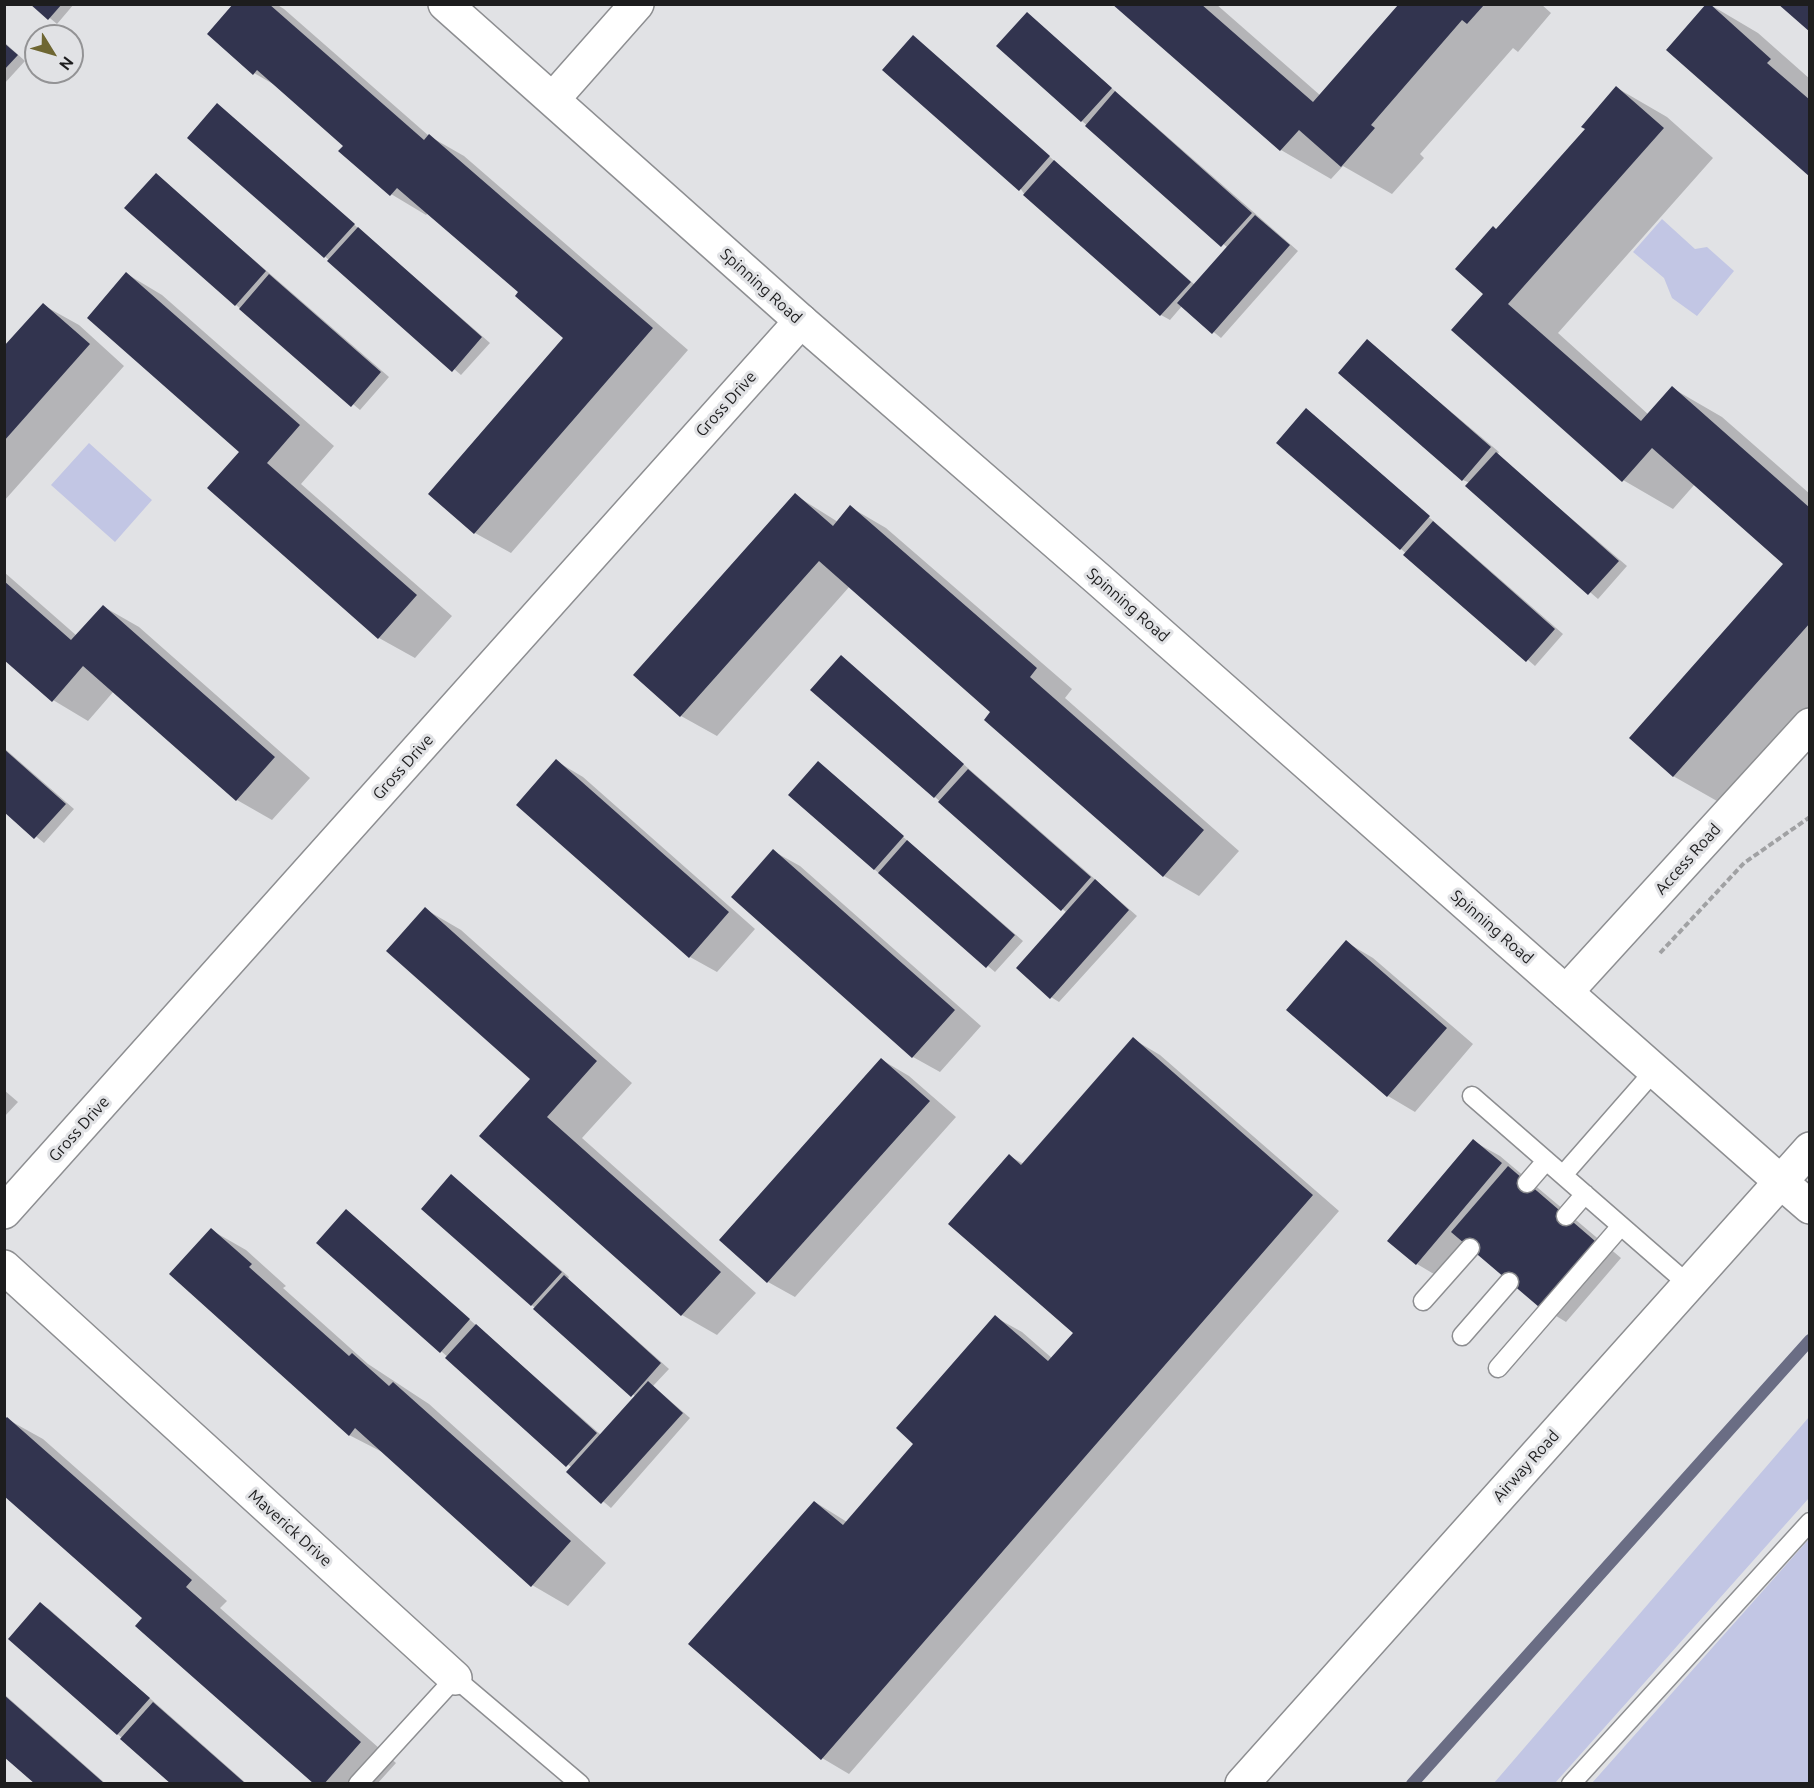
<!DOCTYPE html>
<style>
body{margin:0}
#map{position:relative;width:1814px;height:1788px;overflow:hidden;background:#e1e2e5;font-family:Ubuntu,sans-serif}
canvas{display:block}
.frame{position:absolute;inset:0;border:6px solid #1d1d1e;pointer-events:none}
.north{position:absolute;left:24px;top:24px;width:60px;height:60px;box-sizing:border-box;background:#e1e2e5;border:2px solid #939395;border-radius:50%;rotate:127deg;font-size:16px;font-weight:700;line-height:24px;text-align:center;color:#1d1d1e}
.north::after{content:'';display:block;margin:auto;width:21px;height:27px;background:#6e6632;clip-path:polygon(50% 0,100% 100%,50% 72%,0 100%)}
</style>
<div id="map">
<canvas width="1814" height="1788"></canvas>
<div class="frame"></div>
<div class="north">N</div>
</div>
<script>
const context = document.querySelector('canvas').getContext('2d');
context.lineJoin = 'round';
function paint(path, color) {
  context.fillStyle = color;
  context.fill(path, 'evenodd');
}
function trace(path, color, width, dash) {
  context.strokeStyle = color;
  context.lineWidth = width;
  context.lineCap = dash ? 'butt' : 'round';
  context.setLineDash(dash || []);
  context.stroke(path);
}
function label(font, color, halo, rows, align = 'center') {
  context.font = font + ' Ubuntu,sans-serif';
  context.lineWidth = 6;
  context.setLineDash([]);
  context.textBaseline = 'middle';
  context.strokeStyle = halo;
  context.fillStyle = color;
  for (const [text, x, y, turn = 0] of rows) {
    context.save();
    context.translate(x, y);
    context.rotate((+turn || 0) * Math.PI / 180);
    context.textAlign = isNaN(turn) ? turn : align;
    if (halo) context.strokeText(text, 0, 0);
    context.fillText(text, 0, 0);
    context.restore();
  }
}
const green = new Path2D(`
 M1662,219L1695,249L1707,247L1734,271L1697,316L1672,298L1664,278L1633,252Z
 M89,443L152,500L115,542L51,485Z
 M1809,1417V1498L1555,1783H1494Z
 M1809,1539V1783H1592Z`);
const shadow = new Path2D(`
 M33,4H74L57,24Z
 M235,4H276L284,9L429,136L464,156L688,350L511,553L475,533L430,494L565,338L520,292L428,213L426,215L391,194L345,146L280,88L254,73Z
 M1114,4H1216L1321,96L1400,4H1541L1551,13L1518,52L1513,48L1420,154L1424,158L1392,194L1343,166L1331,179L1281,150Z
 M1709,4L1758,33L1810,79V175Z
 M1027,14L1298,251L1221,338L1182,306L1170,320L1161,315L1025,195L914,37L1195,285L1228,248L1082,121Z
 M4,42L25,61L4,84Z
 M1617,88L1667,117L1713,158L1558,333L1649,415L1672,388L1722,417L1810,494V708L1724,805L1673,776L1785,564L1695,484L1673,509L1623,480L1485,294L1497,230L1587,129Z
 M217,105L490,343L461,375L189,138Z
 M156,175L389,377L360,410L236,305Z
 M127,274L162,295L334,446L301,484L452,616L415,658L379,638L209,488L241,451Z
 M43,305L79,325L124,366L4,501V349Z
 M1367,341L1499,452L1497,455L1627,566L1598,599L1467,486L1470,483L1463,480Z
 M1306,410L1563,634L1535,666L1401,549Z
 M795,495L838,522L850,507L886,528L1072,689L1065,698L1239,851L1199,896L1164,876L992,712L850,586L717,736L681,716L635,675Z
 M4,572L77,636L104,607L139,627L310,778L272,820L237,800L114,691L88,721L53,700L4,658Z
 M841,657L1137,916L1059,1002L1051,997L1067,913L935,797Z
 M4,748L74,809L44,843L4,810Z
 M556,761L583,777L755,929L717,972L690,957Z
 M818,763L1023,941L995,972L874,869Z
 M773,851L800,866L981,1026L940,1072L913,1057Z
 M425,909L461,930L632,1083L582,1138L756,1293L717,1335L682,1315L481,1136L532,1079Z
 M1346,942L1373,958L1473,1044L1415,1112L1388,1096L1288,1010Z
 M1133,1039L1160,1055L1339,1211L849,1774L822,1758L815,1502L847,1522L915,1443L995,1317L1022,1332L1053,1359L1075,1333L1009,1156L1024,1164Z
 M882,1060L909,1076L956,1117L795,1297L768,1282Z
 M4,1090L18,1102L4,1117Z
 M1473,1141L1500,1156L1621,1258L1566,1322L1540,1306L1471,1247L1444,1280L1417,1264Z
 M452,1176L569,1277L568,1279L669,1369L653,1386L690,1418L611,1508L568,1472L572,1468L441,1351L346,1211L601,1435L636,1397L423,1209Z
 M211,1230L246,1250L286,1286L283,1288L368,1364L429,1404L606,1563L568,1606L532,1585L386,1454L349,1435Z
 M7,1419L43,1439L227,1601L220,1608L396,1763L377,1784H316L144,1617Z
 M41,1604L49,1609L247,1784H174L10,1639Z
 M4,1694L106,1784H37L4,1755Z`);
const stream = new Path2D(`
 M1412,1784L1810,1340`);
const building = new Path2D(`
 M30,4H62L48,20Z
 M233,4H269L424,140L429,134L653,328L474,534L428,494L563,338L515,296L518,292L397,188L390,196L338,151L343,146L257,70L253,75L207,34Z
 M1112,4H1201L1313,102L1398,5H1484L1467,24L1462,20L1371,125L1375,128L1341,167L1299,130L1280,151Z
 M1706,4H1710L1771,59L1767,63L1810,100V177L1666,50Z
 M1778,4H1810V32Z
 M1027,12L1112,88L1081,122L996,46Z
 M913,35L1050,156L1019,191L882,70Z
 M4,43L18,55L4,70Z
 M1616,86L1664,128L1508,304L1641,421L1672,386L1810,508V623L1673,777L1629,738L1783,564L1652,448L1622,482L1451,330L1483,294L1455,269L1493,226L1496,229L1585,129L1581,127Z
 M1115,91L1252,213L1221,247L1085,126Z
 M217,103L355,224L324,258L187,138Z
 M1054,160L1191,282L1160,316L1023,195Z
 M156,173L266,271L235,306L124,208Z
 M1255,215L1290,245L1212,334L1177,303Z
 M358,227L482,337L452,372L327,261Z
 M126,272L300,425L267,463L417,595L378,639L207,488L239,452L87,318Z
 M269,274L381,372L351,407L239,309Z
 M43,303L90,344L4,441V346Z
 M1367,339L1491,447L1462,481L1338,373Z
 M1306,408L1430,516L1400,550L1276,443Z
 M1496,452L1619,561L1588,595L1465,486Z
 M795,493L833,526L850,505L1037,668L1030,677L1204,830L1163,877L984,720L990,712L819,561L680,717L633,675Z
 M1433,521L1555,629L1526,662L1403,555Z
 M4,581L71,640L103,605L275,757L236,801L83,666L52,702L4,660Z
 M841,655L964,764L934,798L810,690Z
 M4,749L66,804L34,839L4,812Z
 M556,759L729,912L689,958L516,805Z
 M818,761L904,836L874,870L788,795Z
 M968,769L1091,877L1061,911L938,802Z
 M907,840L1015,935L986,968L878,873Z
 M773,849L955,1010L912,1058L731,897Z
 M1095,879L1129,910L1050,999L1016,968Z
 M425,907L597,1061L547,1117L721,1272L681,1316L479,1136L530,1079L386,951Z
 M1346,940L1447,1028L1387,1097L1286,1010Z
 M1133,1037L1313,1195L821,1760L688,1644L814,1501L843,1525L913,1444L896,1428L995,1315L1048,1361L1073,1333L948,1224L1009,1154L1021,1165Z
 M881,1058L930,1101L767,1283L719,1240Z
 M1473,1139L1502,1163L1416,1265L1387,1241Z
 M1508,1166L1595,1241L1539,1307L1451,1232Z
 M451,1174L562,1272L531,1306L421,1209Z
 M346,1209L470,1319L440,1353L316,1243Z
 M211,1228L252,1264L249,1267L349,1356L352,1353L389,1386L393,1382L571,1541L531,1587L355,1428L349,1436L169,1274Z
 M564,1275L661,1363L631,1397L533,1309Z
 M476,1324L597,1433L566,1467L445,1358Z
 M648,1381L683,1413L601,1504L566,1472Z
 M7,1417L192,1580L186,1587L361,1742L324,1784H314L135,1626L142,1618L4,1496V1420Z
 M40,1602L150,1698L117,1735L8,1639Z
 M4,1695L105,1784H35L4,1757Z
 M153,1702L246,1784H171L120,1739Z`);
const path = new Path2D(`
 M1660,953L1744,863L1810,817`);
const lane = new Path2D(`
 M1472,1096L1689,1285
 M1563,1175L1655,1070
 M1527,1183L1546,1161
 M1566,1216L1585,1194
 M1423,1301L1470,1248
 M1462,1336L1509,1282
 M1498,1368L1621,1226
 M358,1784L455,1678L580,1784
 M1571,1784L1810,1522`);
const street = new Path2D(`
 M553,99L637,4
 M1566,992L1810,725
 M1781,1182L1810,1207
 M4,1212L801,321
 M4,1267L455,1678`);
const secondary = new Path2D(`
 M445,4L801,321L1098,579L1781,1182`);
const primary = new Path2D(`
 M1242,1784L1810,1149`);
const streetNames = [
 ["Spinning Road",761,286,42],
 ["Gross Drive",726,404,-48],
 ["Spinning Road",1128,605,41],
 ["Gross Drive",403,767,-48],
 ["Access Road",1688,859,-48],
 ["Spinning Road",1492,927,41],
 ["Gross Drive",79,1129,-48],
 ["Airway Road",1526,1466,-48],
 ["Maverick Drive",290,1528,42]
];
paint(green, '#c2c6e4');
paint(shadow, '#0003');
trace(stream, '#6a6d84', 12);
paint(building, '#32344f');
trace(lane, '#8d8e91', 21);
trace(street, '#8d8e91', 36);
trace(secondary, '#8d8e91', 36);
trace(primary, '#8d8e91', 36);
trace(path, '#a0a1a3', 4, [6, 3]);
trace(lane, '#fff', 18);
trace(street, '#fff', 33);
trace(secondary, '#fff', 33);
trace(primary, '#fff', 33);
label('16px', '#1d1d1e', '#e1e2e5', streetNames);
</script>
